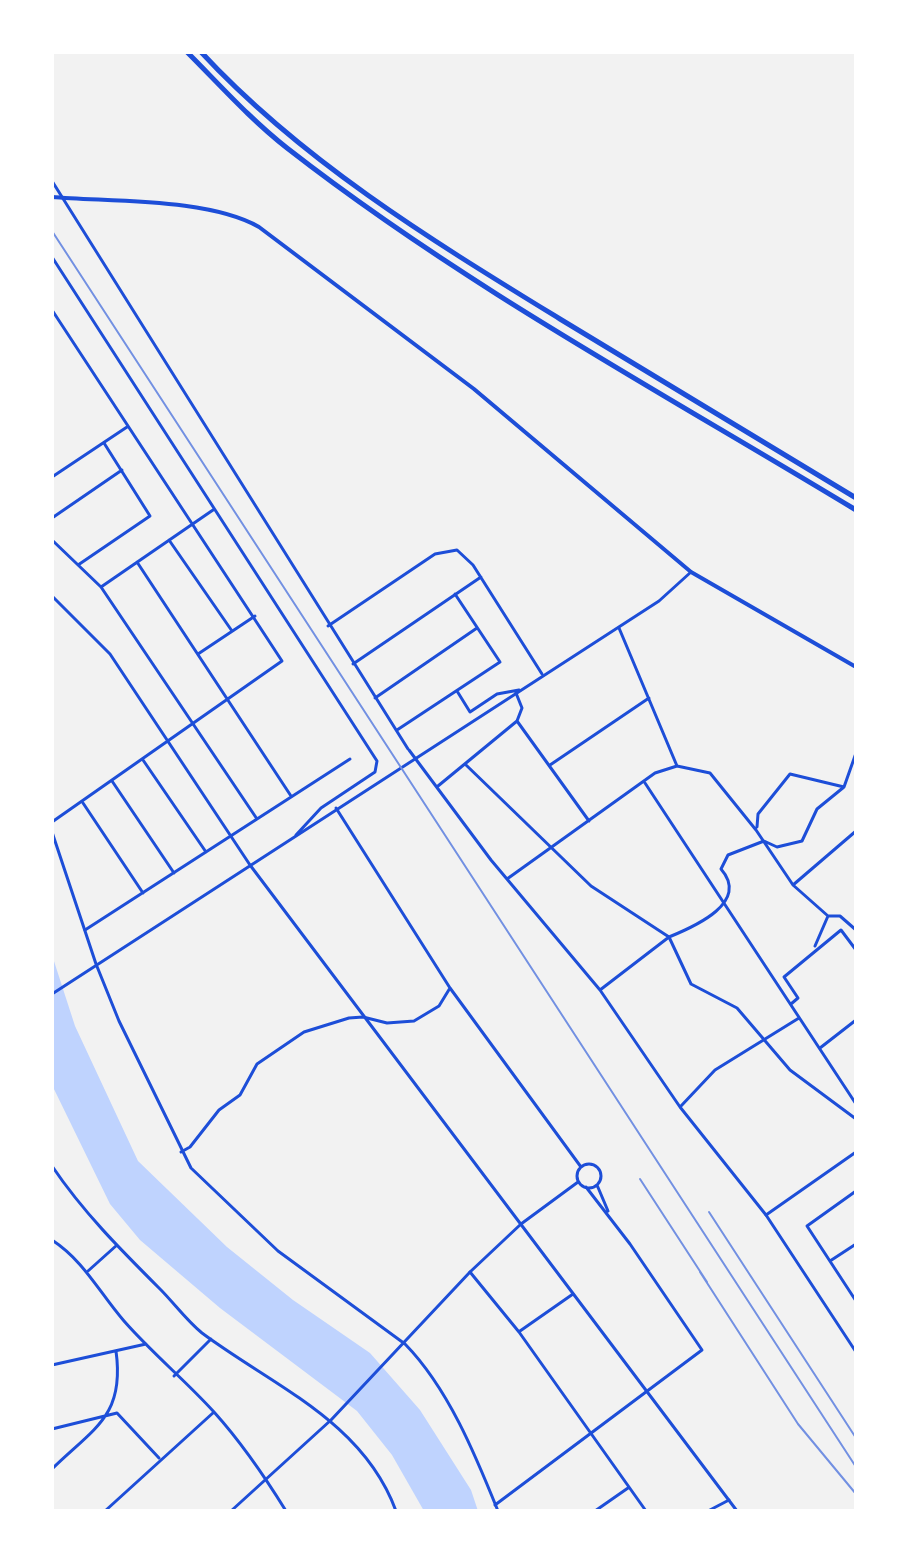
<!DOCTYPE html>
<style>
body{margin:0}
#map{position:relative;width:908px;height:1563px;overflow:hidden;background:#f2f2f2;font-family:"Work Sans",sans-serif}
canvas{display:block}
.frame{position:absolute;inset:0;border:54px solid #fff;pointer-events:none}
</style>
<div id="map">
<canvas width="908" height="1563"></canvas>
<div class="frame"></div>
</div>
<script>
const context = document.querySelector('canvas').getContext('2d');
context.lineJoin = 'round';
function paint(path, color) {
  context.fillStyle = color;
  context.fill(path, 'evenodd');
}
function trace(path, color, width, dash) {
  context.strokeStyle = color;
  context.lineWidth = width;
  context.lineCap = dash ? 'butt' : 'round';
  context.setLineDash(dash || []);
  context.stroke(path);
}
const water = new Path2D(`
 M52,955L75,1026L138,1161L227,1247L293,1300L370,1353L420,1410L471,1490L478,1511H424L392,1455L357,1411L220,1308L140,1240L110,1204L52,1085Z`);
const minor = new Path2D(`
 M52,181L408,749
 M52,257L377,761L375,772L321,808L296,835
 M52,310L282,661L52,822
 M52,477L127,427
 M52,518L122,470
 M52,540L101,587L257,819
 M169,540L232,631
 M137,562L291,796
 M78,565L150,516L104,443
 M101,587L213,510
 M52,596L110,654L250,865
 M328,626L435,554L457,550L473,565L542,674
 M198,654L255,616
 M353,664L481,577
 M457,691L470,712L497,694L519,690
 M375,698L477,628
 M517,721L589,821
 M397,730L500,662L455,594
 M409,750L491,860L600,990L680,1107L766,1215
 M143,760L206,852
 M465,764L591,886L669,937C696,926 750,902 721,869L728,855L764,841L777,847L802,841L817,809L844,787L856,753
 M550,765L649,698
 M677,766L710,773L756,830L793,885L828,916H840L856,930
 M112,781L174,873
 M645,783L856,1104
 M438,786L517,721L522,708L516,693
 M83,803L143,893
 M336,808L450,988L581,1167
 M757,827L758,814L790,774L844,787
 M507,879L655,773L677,766L619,628
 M793,885L856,831
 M85,930L350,759
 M815,946L828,916
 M600,990L669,937L691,984L737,1008L790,1070L856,1119
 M791,1004L798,998L784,977L841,930L856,950
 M820,1048L856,1020
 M681,1106L715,1070L799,1018
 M181,1152L190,1147L219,1110L240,1095L257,1064L304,1032L349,1018L363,1017L387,1023L414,1021L439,1006L450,988
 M577 1176a12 12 0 1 1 24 0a12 12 0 1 1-24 0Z
 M52,1166C83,1212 121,1250 160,1289C174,1303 187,1321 202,1333C273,1386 363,1421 396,1511
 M597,1185L608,1211
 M856,1191L807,1226L856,1301
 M521,1224L578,1182
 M52,1240C84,1261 99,1292 124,1321C153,1354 186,1381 214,1412C241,1442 265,1477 286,1511
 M830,1261L856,1244
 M88,1271L117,1245
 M470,1272L519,1332L646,1511
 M520,1331L573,1294
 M52,1365L146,1344
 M174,1376L211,1339
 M52,1429L117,1413L159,1458
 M52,1469C94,1428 125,1416 116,1351
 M495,1505L702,1350L630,1244L586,1187
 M105,1511L214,1412
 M595,1511L628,1488
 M708,1511L729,1500`);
const tertiary = new Path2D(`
 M52,832L96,964L119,1021L191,1168L278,1251L405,1344C448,1388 475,1454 498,1511
 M250,865L737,1511
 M52,994L659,601L691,572
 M856,1152L766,1215L856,1352
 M231,1511L331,1420L470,1272L521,1224`);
const secondary = new Path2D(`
 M52,197C111,202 208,198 259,227L474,389L691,572L856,667`);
const motorway = new Path2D(`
 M187,52C219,84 251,120 287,148C464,286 665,394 856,510
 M201,52C303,162 433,241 560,319C659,379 757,438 856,498`);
const rail = new Path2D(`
 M52,231L856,1467
 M640,1179L707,1282
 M709,1212L856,1438
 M700,1272L798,1424L856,1494`);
paint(water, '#bfd3fe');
trace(minor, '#1d4ed8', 3);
trace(tertiary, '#1d4ed8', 3);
trace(secondary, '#1d4ed8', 4);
trace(motorway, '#1d4ed8', 5);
trace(rail, '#7290e2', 2);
</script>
